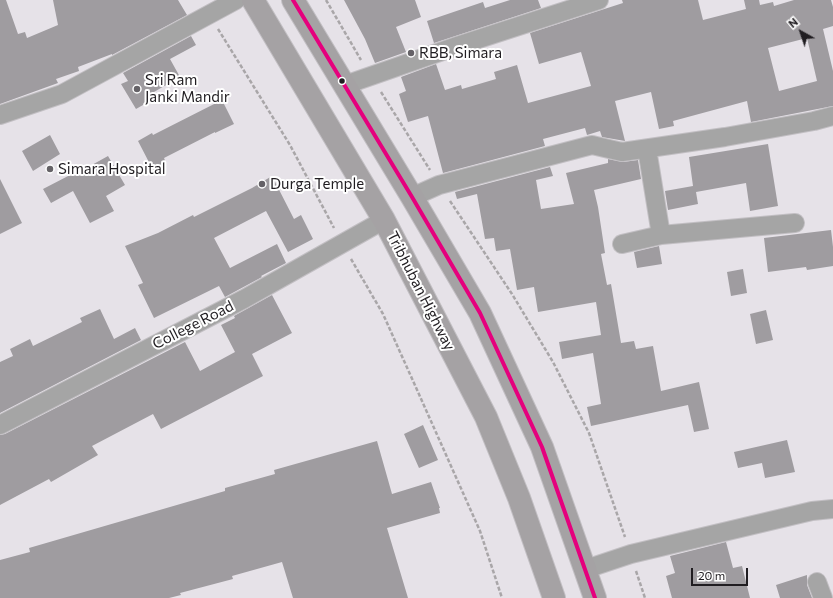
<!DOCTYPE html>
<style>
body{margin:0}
#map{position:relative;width:833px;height:598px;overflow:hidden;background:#e6e2e8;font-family:Commissioner,sans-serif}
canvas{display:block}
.north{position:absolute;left:781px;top:12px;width:40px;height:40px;-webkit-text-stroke:3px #fff;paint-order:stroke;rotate:320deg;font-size:11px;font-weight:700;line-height:16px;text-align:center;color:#201d21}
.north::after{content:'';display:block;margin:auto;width:14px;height:18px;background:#201d21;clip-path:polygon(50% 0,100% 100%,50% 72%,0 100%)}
.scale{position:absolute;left:691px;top:568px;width:57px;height:18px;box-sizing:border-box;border:2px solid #201d21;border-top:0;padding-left:5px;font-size:12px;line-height:14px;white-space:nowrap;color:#201d21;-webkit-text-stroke:3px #fff;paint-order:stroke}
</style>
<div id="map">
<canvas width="833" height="598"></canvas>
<div class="north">N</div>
<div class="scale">20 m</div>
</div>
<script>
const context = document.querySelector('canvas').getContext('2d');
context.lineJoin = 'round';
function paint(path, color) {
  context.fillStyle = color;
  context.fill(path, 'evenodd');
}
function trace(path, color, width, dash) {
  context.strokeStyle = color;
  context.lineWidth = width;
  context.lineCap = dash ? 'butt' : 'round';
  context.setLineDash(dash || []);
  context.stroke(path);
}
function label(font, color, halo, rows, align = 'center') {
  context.font = font + ' Commissioner,sans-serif';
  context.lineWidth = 4;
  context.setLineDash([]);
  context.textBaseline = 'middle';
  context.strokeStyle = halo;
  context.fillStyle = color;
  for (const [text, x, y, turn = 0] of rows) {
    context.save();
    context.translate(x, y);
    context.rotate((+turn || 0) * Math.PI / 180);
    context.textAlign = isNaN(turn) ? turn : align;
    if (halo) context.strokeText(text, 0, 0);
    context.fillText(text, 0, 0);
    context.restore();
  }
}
const building = new Path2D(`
 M0,0H6L18,34L25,32L27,38L58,25L53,0H178L187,15L112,55V54L78,67L79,71L56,79L58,83L0,104Z
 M344,0H415L421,17L396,27L406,52L375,63L365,39Z
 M510,0H538L541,8L434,43L427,21L483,2L485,8Z
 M622,0H698L703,20L746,9L744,0H759L760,5L773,2L774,6L794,0H831L833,7V26L823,29L833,71V106L751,122L747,101L673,121L674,126L659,129L651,92L615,101L625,141L602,137L600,131L587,135L585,128L543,139L545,146L443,173L428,116L408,122L399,94L406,91L401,77L436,64L445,90L461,85L462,89L496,79L494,72L517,65L528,103L591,86L581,52L539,64L530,33L623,3ZM807,38L817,81L779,91L768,48Z
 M191,36L196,45L170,59L180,77L147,96L150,101L136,109L121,84L128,81L123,73Z
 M222,100L234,124L215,133V132L164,158L166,163L153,170L138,141L152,133L153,135Z
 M50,135L60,154L33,171L22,151Z
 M768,144L778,206L750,211L746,183L696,192L698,204L668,210L665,191L693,186L689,157Z
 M108,156L125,185L106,196L114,211L90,223L73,191L51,203L43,189L72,174V176Z
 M608,159L623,162L638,160L641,179L594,190L598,207L605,253L601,254L607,285L611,284L621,343L634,341L636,349L653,346L661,391L699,382L709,429L694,432L688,405L591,426L587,407L601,404L593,353L562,359L559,342L601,335L596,302L538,312L534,287L517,290L510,249L496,251L494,238L485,239L477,194L457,199L455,192L550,167L553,176L536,180L541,209L574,204L566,173L608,163Z
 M272,176L294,219L301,215L313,239L288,252L266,211L214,238L230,268L277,244L286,263L261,276L262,277L225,297L219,286L154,318L138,285L143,283L125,246L158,233L193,215L194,217L252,188Z
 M0,179L22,223L0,234Z
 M831,230L833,247V266L807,270L806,267L768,272L764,238Z
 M659,246L662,264L637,268L634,252Z
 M743,269L747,293L731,296L727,272Z
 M272,295L292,333L252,354L263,376L161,429L153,414L92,446L98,455L51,482L49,479L0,505V435L5,434L185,342L200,371L235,352L221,325L235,318L234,316Z
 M100,309L114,339L135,328L141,340L0,413V362L13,356L10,349L30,339L33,346L82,322L80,318Z
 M766,310L773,340L756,344L750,314Z
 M423,425L438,460L419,468L404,434Z
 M787,440L795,472L765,478L762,463L738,468L734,452Z
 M377,441L392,494L431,482L440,508H439L440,513L387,528L408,598H293L282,562L232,576L233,579L180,593L181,595L169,598H0V560L30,552L29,548L225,491V488L275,474L274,470Z
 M726,542L733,568L742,566L750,598H672L666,576L675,573L670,556Z
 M807,575V585L812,598H780L776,585Z`);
const path = new Path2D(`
 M326,0L361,60
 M218,29L290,145L334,228
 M381,92L430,170
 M450,201L512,294L553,362L589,433L625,537
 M351,259L383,314L418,392L480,531L502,598
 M636,571L645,598`);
const street = new Path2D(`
 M345,85L457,46L599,0
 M0,115L62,94L236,0
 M647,149L661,235L795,223
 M412,197L439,185L592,145L622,152L725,137L814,121L833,116
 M622,244L661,235
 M0,425L244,299L384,220
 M586,569L631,554L812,511L833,509
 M817,582L823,598`);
const highway = new Path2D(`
 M253,0L384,220L486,417L519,498L554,598
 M293,0L412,197L480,313L542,447L595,598`);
const bus1 = new Path2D(`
 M293,0L412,197L480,313L542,447L595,598`);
const markers = [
 [411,53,4,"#656267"],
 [342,81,3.5,"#201d21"],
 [137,89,4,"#656267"],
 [50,169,4,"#656267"],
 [262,184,4,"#656267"]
];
const poiNames = [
 ["RBB, Simara",419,53],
 ["Sri Ram",145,80],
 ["Janki Mandir",145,97],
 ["Simara Hospital",58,169],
 ["Durga Temple",270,184]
];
const streetNames = [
 ["Tribhuban Highway",421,291,63],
 ["College Road",193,325,-27]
];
paint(building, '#9f9ca0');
trace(street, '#c2bfc3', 20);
trace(highway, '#c2bfc3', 24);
trace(path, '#a9a6a8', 2.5, [4, 2]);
trace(street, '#a5a5a5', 18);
trace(highway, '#a5a2a4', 22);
trace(bus1, '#e5007d', 4);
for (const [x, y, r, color] of markers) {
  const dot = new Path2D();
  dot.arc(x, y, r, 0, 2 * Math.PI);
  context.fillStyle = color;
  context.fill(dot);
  trace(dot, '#fff', 1.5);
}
label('15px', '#201d21', '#fff', poiNames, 'left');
label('15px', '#201d21', '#fff', streetNames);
</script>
